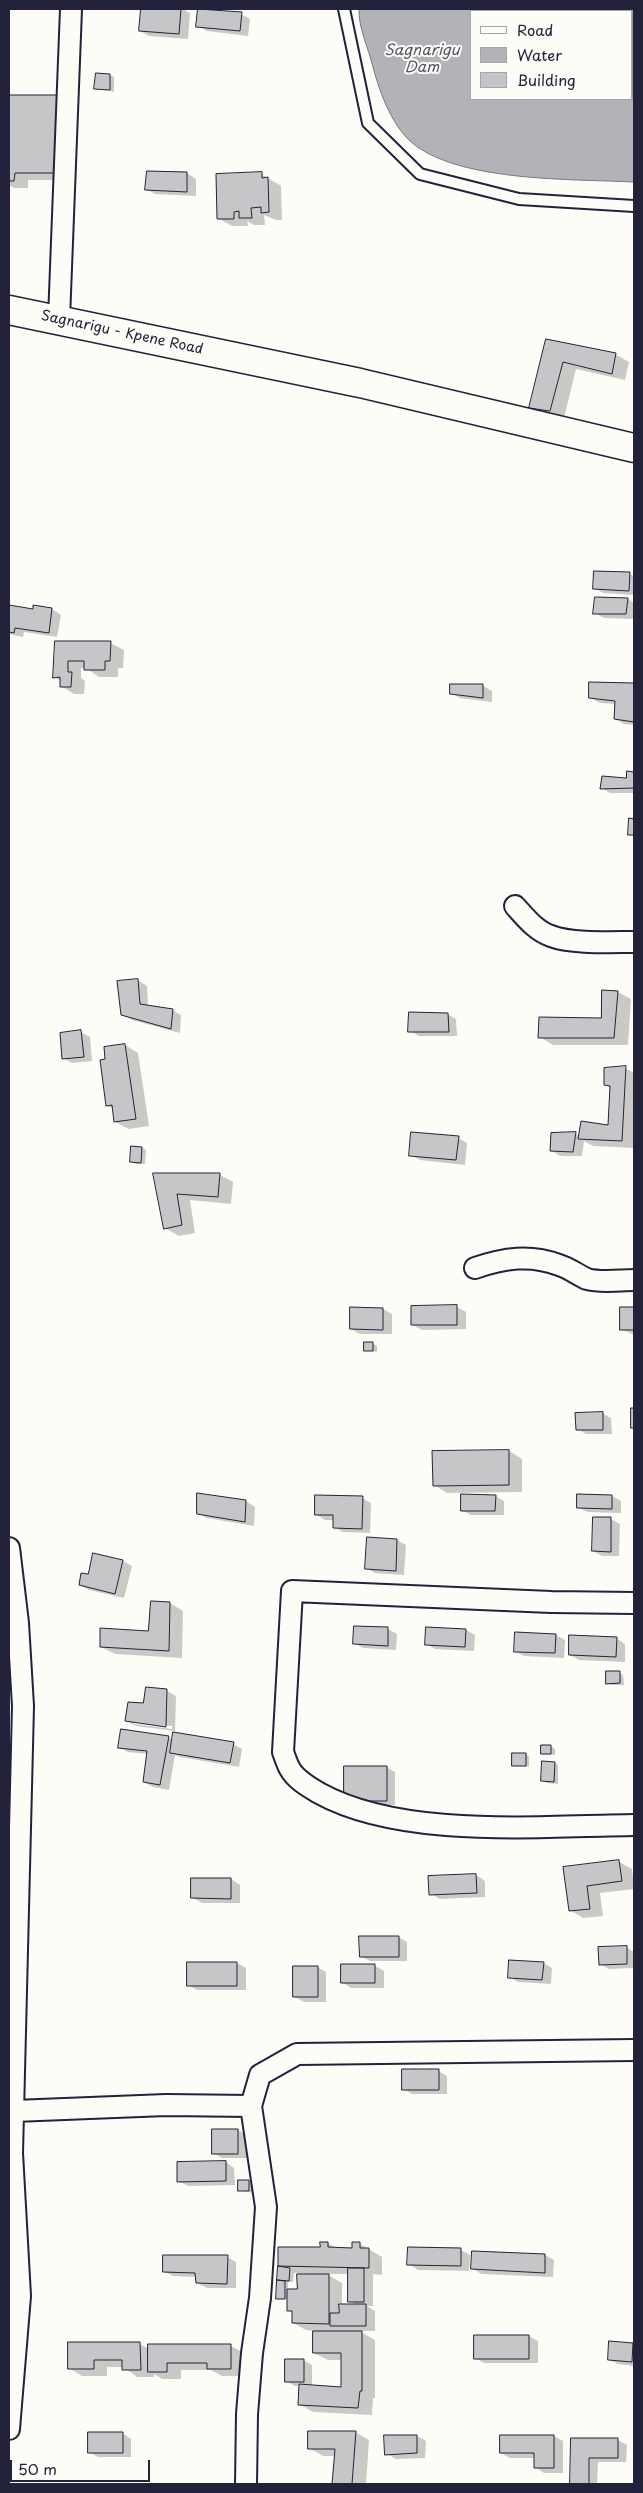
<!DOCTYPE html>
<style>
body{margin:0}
#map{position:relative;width:643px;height:2493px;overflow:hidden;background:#fdfcf7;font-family:"Playpen Sans",sans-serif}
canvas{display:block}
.frame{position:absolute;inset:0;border:10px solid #22223b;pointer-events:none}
.legend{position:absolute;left:470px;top:10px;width:162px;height:90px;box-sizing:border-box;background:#fdfcf7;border:1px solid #a5a5ac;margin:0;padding:6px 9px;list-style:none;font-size:15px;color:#22223b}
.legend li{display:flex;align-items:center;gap:10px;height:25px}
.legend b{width:25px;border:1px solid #a5a5ac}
.scale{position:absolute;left:10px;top:2460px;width:140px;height:22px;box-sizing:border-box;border:2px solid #22223b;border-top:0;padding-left:6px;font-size:15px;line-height:18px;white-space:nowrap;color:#22223b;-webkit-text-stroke:4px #fdfcf7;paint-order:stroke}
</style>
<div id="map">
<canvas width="643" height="2493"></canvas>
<div class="frame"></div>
<ul class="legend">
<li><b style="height:6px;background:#fdfcf7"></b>Road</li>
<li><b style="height:14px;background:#b2b2b7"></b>Water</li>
<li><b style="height:14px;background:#c6c6c8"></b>Building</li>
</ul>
<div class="scale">50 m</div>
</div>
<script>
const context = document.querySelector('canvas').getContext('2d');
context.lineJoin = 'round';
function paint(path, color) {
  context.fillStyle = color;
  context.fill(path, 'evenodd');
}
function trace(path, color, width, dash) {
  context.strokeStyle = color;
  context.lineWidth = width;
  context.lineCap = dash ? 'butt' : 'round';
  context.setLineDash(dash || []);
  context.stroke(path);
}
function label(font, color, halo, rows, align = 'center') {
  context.font = font + ' "Playpen Sans",sans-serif';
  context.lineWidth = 4;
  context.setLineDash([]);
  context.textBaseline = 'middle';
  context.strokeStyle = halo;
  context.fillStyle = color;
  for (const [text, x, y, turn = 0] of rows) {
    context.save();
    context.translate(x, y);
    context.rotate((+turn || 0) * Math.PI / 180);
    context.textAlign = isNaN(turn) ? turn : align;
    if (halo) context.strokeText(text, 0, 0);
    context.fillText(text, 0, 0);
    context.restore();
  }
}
const water = new Path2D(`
 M359,9H634V182C573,179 466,182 416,146C393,129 380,94 373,67C369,50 358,27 359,9ZM472,11H632V99H472Z`);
const shadow = new Path2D(`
 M142,9H183L190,13L188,39L149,36L140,31Z
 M241,14L250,19L248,36L207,31L198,26Z
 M110,75L114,77V92L96,88Z
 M9,97H56L70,104V180H28V188H14L9,185Z
 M187,173L196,179V196L155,194L146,189Z
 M261,174L281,186L282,220H276L264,215L265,225H254L247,221L248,226H232L218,218Z
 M547,341L615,354L629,362L625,380L576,369L564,418L544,415L530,407Z
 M629,574L634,576V595L603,593L594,588Z
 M628,599L634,603V619L604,618L595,613Z
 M9,607L34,610L52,609L61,615L57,637L24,632L23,637L9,634Z
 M56,642L110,643L124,650L123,668H118V677H99L86,668H81V678L85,681L84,694H74L61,686V681L54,677Z
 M591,683L634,684V725L624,724L615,719L616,704L600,703L591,698Z
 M451,686H483L492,691V702L460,698L451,693Z
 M628,773H634V793H610L602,788L627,779Z
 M138,980L147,986L148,1006L172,1010L181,1015L180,1033L132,1020L123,1015Z
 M618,992L631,999L628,1045H553L540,1037L602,1020Z
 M447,1014L456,1019L457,1036H419L410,1031Z
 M81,1032L90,1037L92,1061L72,1063L63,1058Z
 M125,1045L138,1053L149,1126L129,1129L115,1122L114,1109L107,1106Z
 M625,1068L634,1073V1148L593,1146L584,1141L582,1156H560L551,1150L576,1134L580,1136L609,1126L611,1088L605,1085Z
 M458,1138L467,1143L465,1165L420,1160L411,1155Z
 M142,1148L146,1150L145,1164H136L132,1162Z
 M155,1174L220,1175L233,1182L231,1204L190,1200L195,1233L179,1236L165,1228Z
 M457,1307L466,1312V1329L422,1330L413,1325Z
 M622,1308H634V1335L621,1329Z
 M383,1309L392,1314V1334H360L351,1329Z
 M372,1343L377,1346V1352L365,1350Z
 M602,1413L611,1418L612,1434H586L577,1429Z
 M509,1451L522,1459V1492L447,1493L434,1485Z
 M579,1495L612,1496L621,1501V1513L587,1512L578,1507Z
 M495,1496L504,1501V1515H471L462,1510Z
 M362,1498L371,1503L370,1533L343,1532L334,1527V1520H325L316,1514Z
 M246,1501L255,1507L254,1526L207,1518L198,1513Z
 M611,1519L620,1524L619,1556H602L593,1551Z
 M368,1538L397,1540L406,1545L404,1575L375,1573L366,1568Z
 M123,1561L132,1566L124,1598L89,1590L80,1585L88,1576Z
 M170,1603L183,1611L182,1658L115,1654L101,1647L149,1633Z
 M355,1627L388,1629L397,1634L396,1650L363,1648L354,1643Z
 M466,1630L475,1635L474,1651L435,1649L426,1644Z
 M556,1635L565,1640L564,1658L524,1656L515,1651Z
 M616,1638L625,1644V1662L579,1660L570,1655Z
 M619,1672L623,1675L624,1685H612L608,1683Z
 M147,1688L167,1691L176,1696L175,1731L136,1726L127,1721L144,1705ZM134,1721L172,1726V1729L134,1724Z
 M168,1738L173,1740L233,1744L242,1749L239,1767L180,1757L175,1755L169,1790L153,1787L144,1782L148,1754L128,1752L119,1747Z
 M551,1746L555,1749V1755L542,1753Z
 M525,1754L529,1756V1767L514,1765Z
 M554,1763L558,1765V1784L547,1783L542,1781Z
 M386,1767L395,1772V1805H355Z
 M619,1862L632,1869L634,1889L600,1893L603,1916L583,1918L570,1910L564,1868Z
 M476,1875L485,1881V1897L440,1899L431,1894Z
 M193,1879H231L240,1885V1903H202L193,1898Z
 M398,1937L407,1942V1961H370L361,1956Z
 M626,1947L634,1952V1968L609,1969L600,1964Z
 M237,1963L246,1968V1990H197L188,1985Z
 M543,1963L552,1968L551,1984L518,1982L509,1977Z
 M375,1966L384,1971V1988H351L342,1982Z
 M317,1967L326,1972V2002H304L295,1997Z
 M438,2071L447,2076V2094H412L403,2089Z
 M238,2130L247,2135V2158H222L213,2153Z
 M226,2162L234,2168L235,2185L188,2186L179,2181Z
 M249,2181L253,2183V2193L239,2190Z
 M328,2243L337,2249H353L354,2243L360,2244L382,2257V2275L373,2274V2306H367L375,2311V2331H359L375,2340V2398H373L372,2415L313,2412L299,2404L300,2386H295L286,2381L303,2360L312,2365V2386L342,2388V2360H328L314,2353V2331L306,2330L293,2323V2313L289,2310V2300L277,2298L279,2248L321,2249ZM294,2273H298V2290H288V2282H293ZM326,2274H349V2301L357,2305H342V2283Z
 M461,2250L470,2255L469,2271L418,2270L409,2264Z
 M473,2252L545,2255L554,2260L553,2277L481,2274L472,2268Z
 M227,2257L236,2262V2288H207L197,2283V2277L173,2276L164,2271Z
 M529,2336L538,2341V2363H484L475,2358Z
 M69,2344H140L149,2349L231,2346L244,2353V2376H222L211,2370H181V2379H162L154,2374V2377H137L124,2367H107V2376H82L69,2368Z
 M632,2344L634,2345V2366L618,2364L609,2359Z
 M355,2432L369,2440L366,2484H334L335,2456H323L309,2448Z
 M122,2433L131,2439V2457H98L89,2452Z
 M417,2436L426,2441L425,2458L396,2459L387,2454Z
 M554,2436L563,2441V2473H544L535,2467V2458H510L501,2453Z
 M572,2439L618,2440L627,2445L626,2462H598L597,2484H571Z`);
const building = new Path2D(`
 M141,9H181L179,34L139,31Z
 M198,9L242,12L240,31L196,27Z
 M96,73L110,74V90L94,89Z
 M9,95H57V173H15L14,181H9Z
 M147,171L187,172V192L145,190Z
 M262,172V178L268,177L269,212L261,213V207L251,208L252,218H239V211L234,212V219H217L216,174Z
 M546,339L616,353L612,374L563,362L550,411L529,408Z
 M594,571L630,572L629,591L593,589Z
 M595,597L628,598L626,614H593Z
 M9,605L33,609V605L52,608L49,633L15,628L14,633L9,632Z
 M55,641H111L110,661H105V670H84V661H68V672H72L71,687H60V677L53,678Z
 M589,682L634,683V722L614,719L615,701L589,698Z
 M450,684H483V698L450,694Z
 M627,771L634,772V788L600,789L602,776L626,778Z
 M629,818L634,819V835H628Z
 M138,979L140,1004L173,1009L171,1029L121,1015L117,981Z
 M602,990L618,991L614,1038H538L539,1017L601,1018Z
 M409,1012L448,1013L449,1032H408Z
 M81,1030L84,1057L62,1059L60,1033Z
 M125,1044L136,1119L114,1122L112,1105L106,1106L100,1060L105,1059L104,1047Z
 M626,1066L622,1141L578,1139L581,1121L608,1125L610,1086L604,1085V1068Z
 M411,1132L459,1136L456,1160L409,1156Z
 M576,1132L573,1152L550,1151L551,1133Z
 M131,1146L142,1147L141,1163L130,1162Z
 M153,1173H220L218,1197L177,1194L182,1225L164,1229Z
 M457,1305V1325H411V1306Z
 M350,1307L383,1308V1330L350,1329Z
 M620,1307H634V1330H620Z
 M364,1342H373V1351H364Z
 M631,1408H634V1428H631Z
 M603,1412V1430H576L575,1413Z
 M509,1450V1485L433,1486L432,1451Z
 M197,1493L246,1500L245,1522L197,1514Z
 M461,1494L496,1495L495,1511H461Z
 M577,1494L612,1495V1509L577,1508Z
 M315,1495L363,1496L362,1529L333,1528V1515H315Z
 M593,1517H611V1552L592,1551Z
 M367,1537L397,1539L396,1571L365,1569Z
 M93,1553L123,1560L115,1594L79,1585L81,1573L88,1574Z
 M151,1601L170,1602L169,1651L100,1647V1628L148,1631Z
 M354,1626L388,1627V1646L353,1644Z
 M426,1627L466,1629L465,1647L425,1645Z
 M515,1632L556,1634L555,1653L514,1652Z
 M569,1635L617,1637L616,1657L569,1655Z
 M606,1671H620V1683L606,1684Z
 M146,1687L167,1689L166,1727L125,1721L128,1702L143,1703Z
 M121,1729L169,1736L160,1785L143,1782L147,1751L118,1748Z
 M173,1732L234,1742L230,1763L170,1753Z
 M541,1745H551V1754H541Z
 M512,1753H526V1766H512Z
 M542,1761L555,1762L554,1782L541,1781Z
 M344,1766H387V1801H344Z
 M619,1860L622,1881L587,1886L590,1909L569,1911L563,1867Z
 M476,1874L477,1893L429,1895L428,1876Z
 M191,1878H231V1899L191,1898Z
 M359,1936H399V1957H360Z
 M627,1946V1964L599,1965L598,1947Z
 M509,1960L544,1962L542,1980L508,1978Z
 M187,1962H237V1986H187Z
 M341,1964H375V1983H341Z
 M293,1966H318V1997H293Z
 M402,2069H439V2090H402Z
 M212,2129H238V2154H212Z
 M226,2161V2181L177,2182V2162Z
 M238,2180H249V2191H238Z
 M320,2242H328V2247L352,2248V2242H360V2248H369V2268L278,2266V2247H320Z
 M408,2247L461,2248V2266L407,2265Z
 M472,2251L545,2254V2273L471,2269Z
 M163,2255H228L227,2284L196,2283L195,2273L163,2272Z
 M278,2266L290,2268L289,2281L277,2280Z
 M348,2268H364V2302H348Z
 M297,2274H329V2324L292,2323V2311H287V2289H297Z
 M277,2280L285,2281V2299H276Z
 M339,2304H366V2326H330V2313H339Z
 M313,2331H362V2391H360L358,2408L298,2405L299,2384L341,2387V2353H313Z
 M474,2335H529V2359H474Z
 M609,2341L633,2343L632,2362L608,2360Z
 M68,2342H140L141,2370H122V2360H94V2369H68Z
 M148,2344H231V2369H207V2363H167V2372H148Z
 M285,2359H304V2382H285Z
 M308,2431H356L352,2484H332L335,2449H308Z
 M88,2432H123V2453H88Z
 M384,2435H417V2453L385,2455Z
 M500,2435H554V2468H534V2453H500Z
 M571,2438H618V2458H589V2484H570Z`);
const lane = new Path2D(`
 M344,9L368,123L420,174L519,199L634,206`);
const street = new Path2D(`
 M59,319L71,9
 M515,906C526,918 536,931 551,936C571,944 612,942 634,942
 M475,1268C504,1258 530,1254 559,1265C569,1268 578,1275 587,1279C601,1283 620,1280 634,1280
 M9,1548L18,1623L23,1706L12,2153L20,2296L9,2429
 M634,1603L551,1602L292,1591L283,1752C285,1757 287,1764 290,1769C296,1780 309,1787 319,1793C402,1839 541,1826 634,1825
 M14,2111L166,2105L251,2106
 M246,2484L247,2414L252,2353L260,2298L266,2207L251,2106L260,2075L297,2054L634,2050`);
const secondary = new Path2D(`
 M9,310L360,383L634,448`);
const streetNames = [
 ["Sagnarigu - Kpene Road",122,333,12]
];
const waterNames = [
 ["Sagnarigu",422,51],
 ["Dam",422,68]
];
paint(water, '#b2b2b7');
trace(water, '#787885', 1);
paint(shadow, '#0003');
paint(building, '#c6c6c8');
trace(building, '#22223b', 1);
trace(lane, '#22223b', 14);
trace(street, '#22223b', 24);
trace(secondary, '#22223b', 31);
trace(lane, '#fdfcf7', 10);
trace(street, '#fdfcf7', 20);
trace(secondary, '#fdfcf7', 28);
label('14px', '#22223b', '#fdfcf7', streetNames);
label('italic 15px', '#545466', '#fdfcf7', waterNames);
</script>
